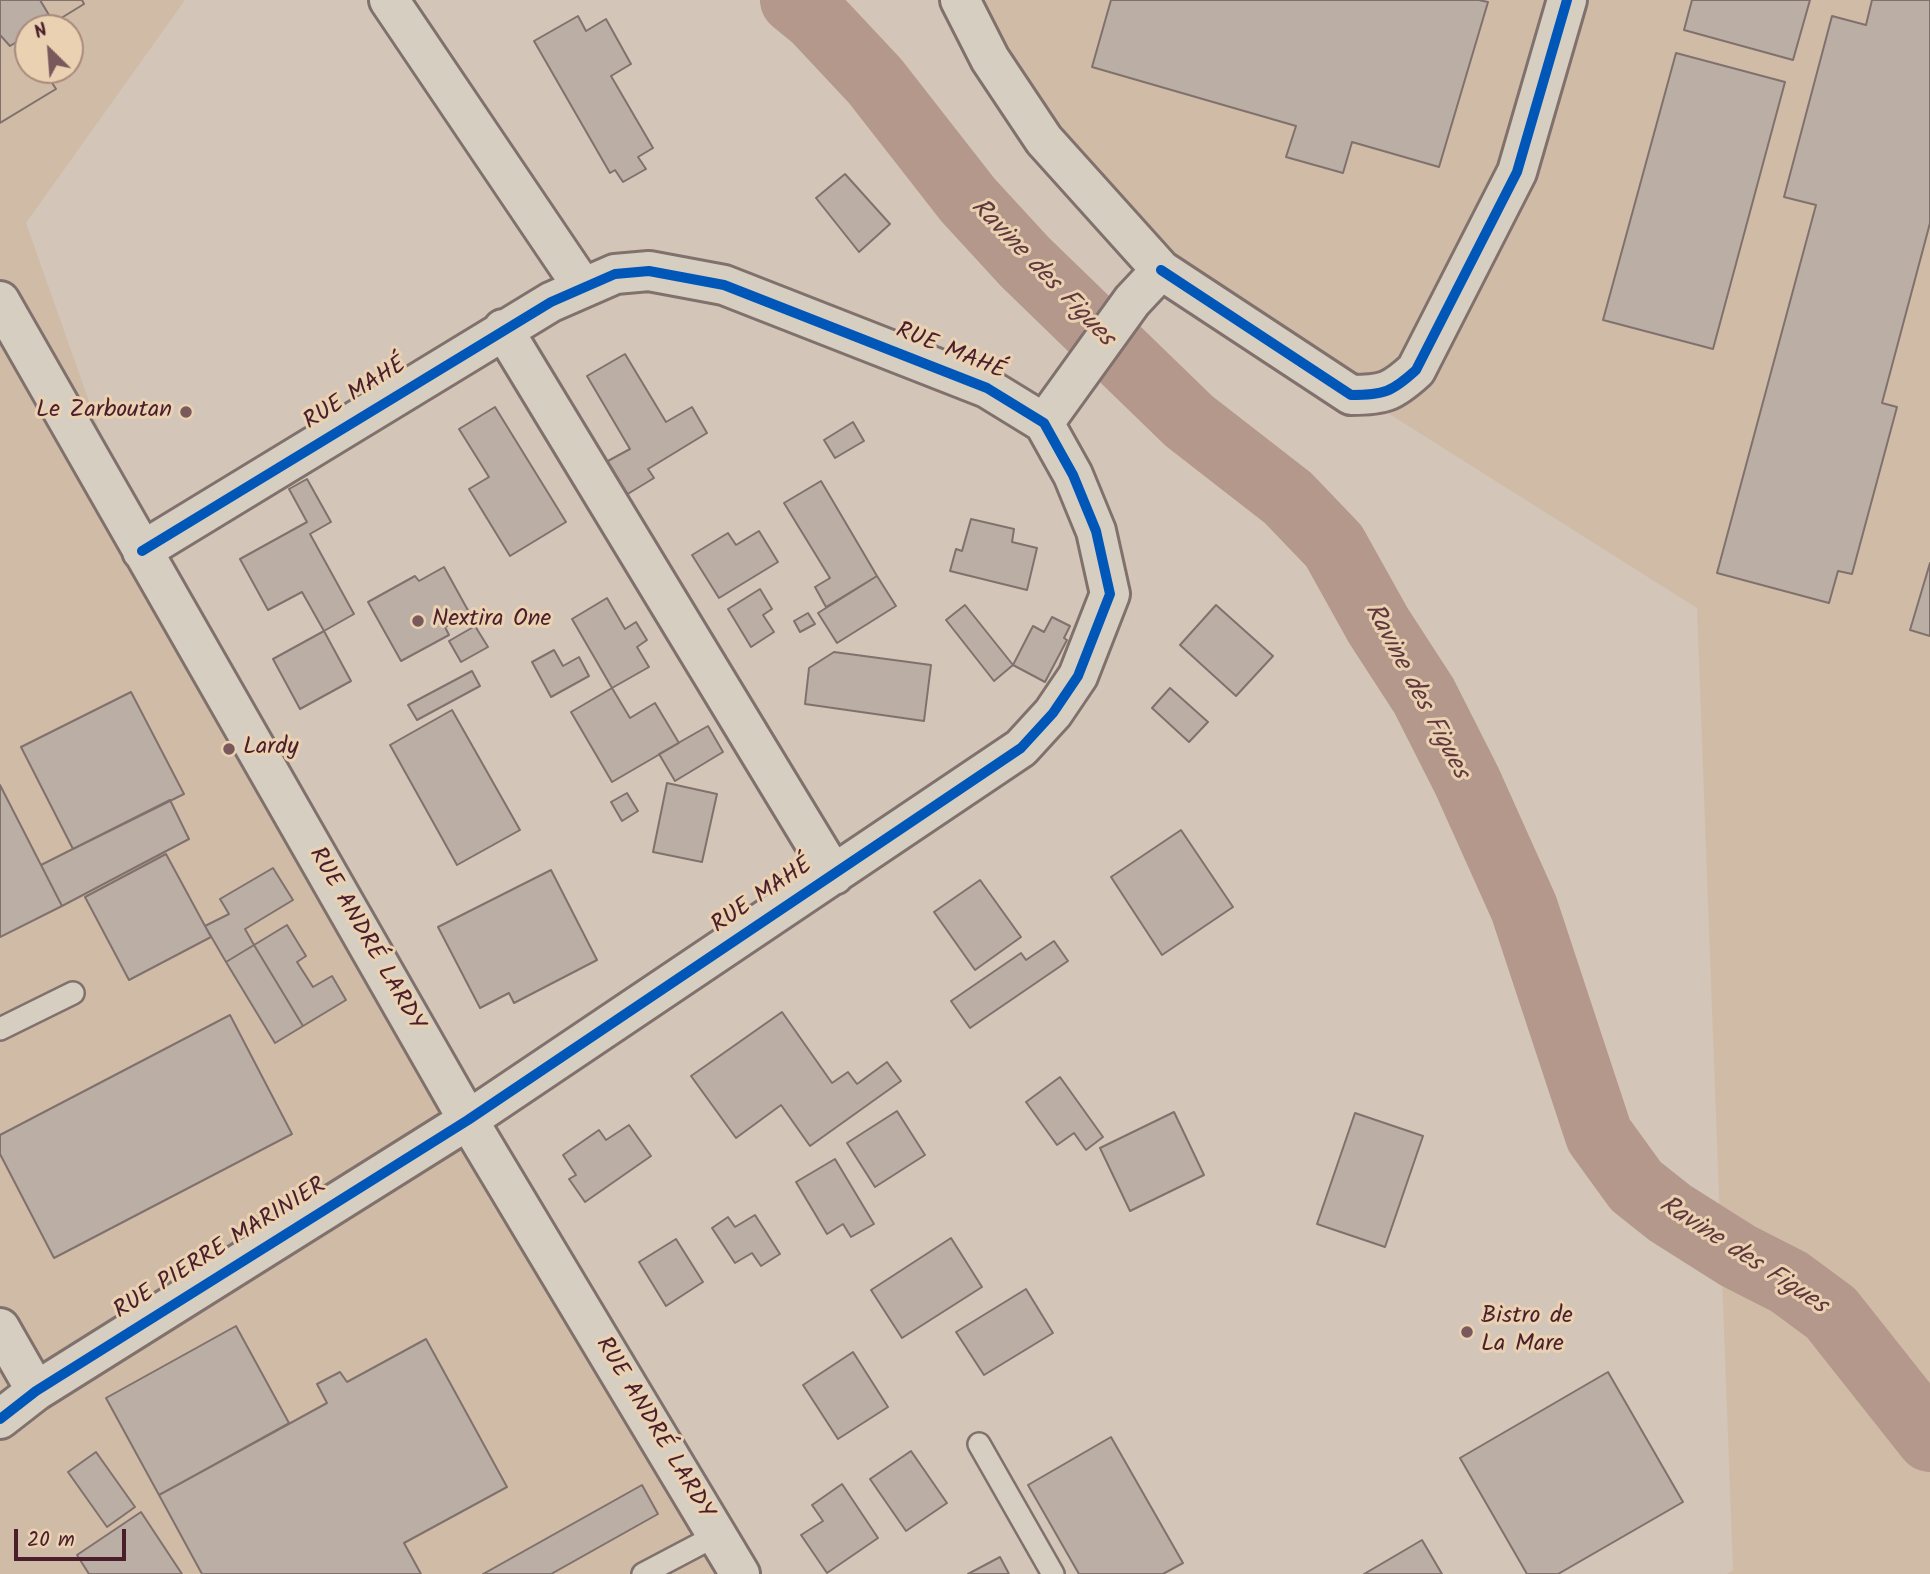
<!DOCTYPE html>
<meta charset="utf-8">
<style>
body{margin:0}
#map{position:relative;width:1930px;height:1574px;overflow:hidden;background:#d3c5b7;font-family:Kalam,sans-serif}
canvas{display:block}
.north{position:absolute;left:14px;top:14px;width:70px;height:70px;box-sizing:border-box;background:#ead1b2;border:2px solid #aa8a7c;border-radius:50%;rotate:335deg;font-size:19px;font-weight:700;line-height:28px;text-align:center;color:#4a1f2b}
.north::after{content:'';display:block;margin:auto;width:24px;height:32px;background:#7a595c;clip-path:polygon(50% 0,100% 100%,50% 72%,0 100%)}
.scale{position:absolute;left:14px;top:1529px;width:112px;height:32px;box-sizing:border-box;border:4px solid #4a1f2b;border-top:0;padding-left:9px;font-size:21px;line-height:24px;white-space:nowrap;color:#4a1f2b;-webkit-text-stroke:5px #ead1b2;paint-order:stroke}
</style>
<div id="map">
<canvas width="1930" height="1574"></canvas>
<div class="north">N</div>
<div class="scale">20 m</div>
</div>
<script>
const context = document.querySelector('canvas').getContext('2d');
context.lineJoin = 'round';
function paint(path, color) {
  context.fillStyle = color;
  context.fill(path, 'evenodd');
}
function trace(path, color, width, dash) {
  context.strokeStyle = color;
  context.lineWidth = width;
  context.lineCap = dash ? 'butt' : 'round';
  context.setLineDash(dash || []);
  context.stroke(path);
}
function label(font, color, halo, rows, align = 'center') {
  context.font = font + ' Kalam,sans-serif';
  context.lineWidth = 6;
  context.setLineDash([]);
  context.textBaseline = 'middle';
  context.strokeStyle = halo;
  context.fillStyle = color;
  for (const [text, x, y, turn = 0] of rows) {
    context.save();
    context.translate(x, y);
    context.rotate((+turn || 0) * Math.PI / 180);
    context.textAlign = isNaN(turn) ? turn : align;
    if (halo) context.strokeText(text, 0, 0);
    context.fillText(text, 0, 0);
    context.restore();
  }
}
const built = new Path2D(`
 M0,0H185L26,223L142,551L740,1574H0ZM28,28H70V70H28Z
 M960,0H1930V1574H1727L1733,1570L1697,608L1161,270Z`);
const river = new Path2D(`
 M794,0L816,18L875,81L968,200L1025,262L1189,421L1288,498L1334,546L1378,625L1424,696L1467,781L1524,908L1599,1135L1636,1186L1670,1213L1738,1256L1789,1282L1831,1313L1930,1438`);
const building = new Path2D(`
 M0,0H82L84,4L58,20L63,28H28V70H44L56,89L0,123Z
 M40,0H82L84,4L58,20L63,28H39L52,20Z
 M1111,0H1479L1488,2L1439,167L1352,142L1343,173L1286,157L1296,126L1092,67Z
 M1692,0H1810L1793,60L1684,30Z
 M1872,0H1930V223L1882,403L1897,407L1852,574L1838,571L1829,603L1717,573L1816,205L1784,197L1832,16L1866,25Z
 M578,16L586,31L606,19L631,64L611,76L653,148L638,157L646,169L623,182L615,170L610,173L534,41Z
 M0,35L10,46L28,35V70H44L56,89L0,123Z
 M1676,53L1785,82L1713,349L1603,320Z
 M845,174L890,224L859,252L816,198Z
 M625,354L666,422L692,407L707,433L648,469L654,478L626,495L606,462L630,449L587,376Z
 M495,407L566,522L510,556L469,489L489,477L459,429Z
 M853,422L864,441L835,458L824,440Z
 M307,479L331,522L310,534L354,614L324,631L302,592L268,610L240,559L307,522L289,489Z
 M821,481L877,576L826,607L815,587L830,578L784,503Z
 M971,519L1014,529L1012,542L1037,548L1027,590L950,571L956,549L962,551Z
 M759,531L778,562L719,598L692,555L728,533L736,545Z
 M1930,563V636L1910,630Z
 M444,567L470,614L445,627L449,635L401,661L368,602L415,576L419,581Z
 M877,576L896,606L837,643L818,613Z
 M760,589L772,609L763,615L774,632L751,647L728,609Z
 M607,598L625,629L636,622L647,640L637,647L649,667L612,688L572,619Z
 M965,605L1013,665L994,681L946,620Z
 M1216,605L1273,656L1236,696L1180,645Z
 M808,613L815,624L800,632L794,621Z
 M1052,617L1070,626L1064,638L1067,640L1045,682L1013,665L1033,626L1044,632Z
 M475,626L488,647L461,662L449,641Z
 M324,631L351,681L300,709L273,659Z
 M554,650L563,666L579,657L589,676L551,697L532,662Z
 M834,652L931,665L924,721L805,704L809,668Z
 M472,671L480,686L417,720L408,705Z
 M612,688L630,718L655,703L679,743L612,782L571,712Z
 M1170,688L1208,722L1189,742L1152,708Z
 M131,692L184,794L73,849L21,747Z
 M452,710L520,830L457,865L390,745Z
 M708,726L723,752L675,781L659,754Z
 M667,783L717,794L702,862L653,852Z
 M0,785L62,906L0,937Z
 M627,793L638,811L622,821L611,802Z
 M170,800L189,839L62,906L41,865Z
 M1181,830L1233,907L1162,955L1111,877Z
 M166,854L211,937L129,980L85,897Z
 M273,868L293,900L245,929L254,945L226,962L205,926L229,914L220,899Z
 M551,870L597,960L514,1003L509,993L480,1008L438,927Z
 M980,880L1021,937L975,970L934,912Z
 M287,925L306,956L297,962L313,987L332,976L346,1000L303,1026L254,945Z
 M1054,941L1068,961L970,1028L951,1001L1021,953L1026,960Z
 M254,945L303,1026L275,1043L226,962Z
 M782,1012L832,1083L848,1072L857,1084L887,1062L901,1081L810,1146L781,1105L736,1138L691,1076Z
 M230,1015L292,1134L54,1258L0,1154V1135Z
 M1060,1077L1103,1137L1086,1150L1074,1133L1057,1145L1026,1102Z
 M897,1111L925,1155L875,1187L847,1143Z
 M1174,1112L1204,1175L1130,1211L1100,1148Z
 M1355,1113L1423,1136L1385,1247L1317,1224Z
 M629,1125L651,1156L585,1202L569,1179L576,1175L563,1155L599,1130L606,1140Z
 M835,1159L874,1224L851,1237L843,1224L827,1234L796,1182Z
 M755,1215L780,1254L761,1266L752,1253L735,1263L712,1228L728,1217L735,1227Z
 M951,1238L982,1287L902,1338L871,1290Z
 M676,1239L703,1282L666,1306L639,1262Z
 M1026,1289L1053,1333L984,1375L956,1332Z
 M236,1326L289,1423L159,1495L106,1398Z
 M426,1339L507,1487L404,1543L421,1574H202L159,1495L327,1403L317,1384L340,1372L347,1382Z
 M853,1352L888,1407L838,1439L803,1385Z
 M1608,1372L1683,1502L1558,1574H1527L1460,1458Z
 M1111,1437L1183,1563L1163,1574H1079L1028,1485Z
 M911,1451L947,1503L906,1531L870,1479Z
 M96,1452L135,1507L107,1527L68,1472Z
 M842,1484L878,1538L827,1573L801,1535L823,1521L812,1505Z
 M642,1485L658,1514L551,1574H483Z
 M141,1512L182,1574H89L77,1555Z
 M1422,1540L1442,1574H1364Z
 M1000,1557L1009,1574H968Z`);
const service = new Path2D(`
 M0,1029L73,993
 M979,1444L1053,1574
 M643,1574L717,1535`);
const minor = new Path2D(`
 M389,0L582,286
 M960,0L990,59L1044,140L1161,270L1132,301L1044,423
 M1161,270L1351,395C1384,395 1392,392 1416,370L1517,172L1567,0
 M0,301L468,1120L740,1574
 M503,329L834,875
 M0,1328L36,1391
 M0,1419L36,1391L468,1120L1021,748L1053,713L1078,676L1110,594L1096,531L1073,475L1044,423L987,388L724,285L649,271L615,274L551,302L142,551`);
const cycleway = new Path2D(`
 M1161,270L1351,395C1384,395 1392,392 1416,370L1517,172L1567,0
 M0,1419L36,1391L468,1120L1021,748L1053,713L1078,676L1110,594L1096,531L1073,475L1044,423L987,388L724,285L649,271L615,274L551,302L142,551`);
const markers = [
 [186,412,7,"#7a595c"],
 [418,621,7,"#7a595c"],
 [229,749,7,"#7a595c"],
 [1467,1332,7,"#7a595c"]
];
const streetNames = [
 ["RUE MAHÉ",950,353,22],
 ["RUE MAHÉ",356,395,-32],
 ["RUE MAHÉ",763,897,-34],
 ["RUE ANDRÉ LARDY",365,940,60],
 ["RUE PIERRE MARINIER",221,1250,-32],
 ["RUE ANDRÉ LARDY",653,1429,59]
];
const poiNames = [
 ["Le Zarboutan",172,412,"right"],
 ["Nextira One",432,621],
 ["Lardy",243,749],
 ["Bistro de",1481,1318],
 ["La Mare",1481,1346]
];
const waterNames = [
 ["Ravine des Figues",1041,274,46],
 ["Ravine des Figues",1415,692,62],
 ["Ravine des Figues",1742,1257,33]
];
paint(built, '#d0bba7');
trace(river, '#b3988b', 68);
paint(building, '#baaea5');
trace(building, '#80716d', 2);
trace(service, '#80716d', 26);
trace(minor, '#80716d', 44);
trace(service, '#d7cec2', 21);
trace(minor, '#d7cec2', 38);
trace(cycleway, '#0057b8', 10);
for (const [x, y, r, color] of markers) {
  const dot = new Path2D();
  dot.arc(x, y, r, 0, 2 * Math.PI);
  context.fillStyle = color;
  context.fill(dot);
  trace(dot, '#ead1b2', 2.5);
}
label('24px', '#4a1f2b', '#ead1b2', streetNames);
label('24px', '#4a1f2b', '#ead1b2', poiNames, 'left');
label('italic 26px', '#61383e', '#ead1b2', waterNames);
</script>
